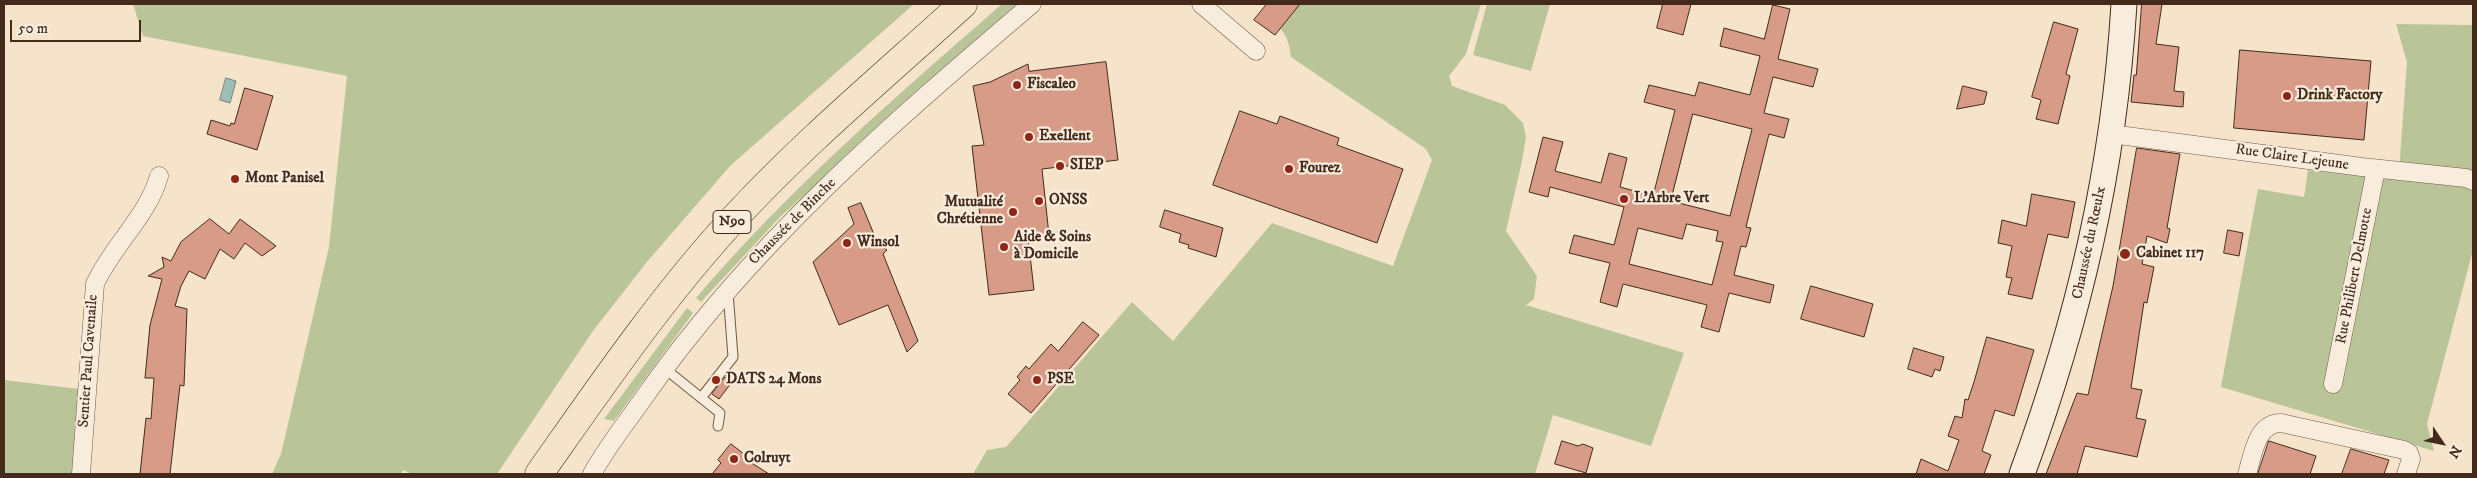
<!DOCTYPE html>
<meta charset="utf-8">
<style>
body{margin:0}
#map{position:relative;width:2477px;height:478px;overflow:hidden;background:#f5e4ca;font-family:"IM FELL DW Pica",serif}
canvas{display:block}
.frame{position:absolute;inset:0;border:5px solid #432a1b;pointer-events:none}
.north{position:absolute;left:2417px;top:418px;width:50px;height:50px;-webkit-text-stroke:4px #f8eddd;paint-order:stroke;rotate:124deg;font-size:14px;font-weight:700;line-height:20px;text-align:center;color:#432a1b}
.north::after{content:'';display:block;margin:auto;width:18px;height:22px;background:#432a1b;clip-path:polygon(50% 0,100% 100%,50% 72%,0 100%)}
.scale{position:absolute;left:10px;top:20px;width:131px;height:22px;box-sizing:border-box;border:2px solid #432a1b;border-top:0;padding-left:6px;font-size:15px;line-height:18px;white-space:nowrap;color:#432a1b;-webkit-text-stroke:4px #f8eddd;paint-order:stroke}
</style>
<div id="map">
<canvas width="2477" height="478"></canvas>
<div class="frame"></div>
<div class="north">N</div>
<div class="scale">50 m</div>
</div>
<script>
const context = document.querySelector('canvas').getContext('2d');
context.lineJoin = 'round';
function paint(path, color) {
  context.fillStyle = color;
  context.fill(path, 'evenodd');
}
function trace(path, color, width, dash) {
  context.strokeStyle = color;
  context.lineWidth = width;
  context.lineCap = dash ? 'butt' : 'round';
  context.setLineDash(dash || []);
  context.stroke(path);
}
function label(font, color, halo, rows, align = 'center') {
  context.font = font + ' "IM FELL DW Pica",serif';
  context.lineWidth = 4.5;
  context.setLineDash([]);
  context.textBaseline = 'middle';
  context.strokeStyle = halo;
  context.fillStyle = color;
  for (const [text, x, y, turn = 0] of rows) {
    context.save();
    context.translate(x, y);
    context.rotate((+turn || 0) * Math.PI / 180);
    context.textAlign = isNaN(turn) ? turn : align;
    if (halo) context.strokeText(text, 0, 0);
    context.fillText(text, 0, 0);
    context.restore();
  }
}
const green = new Path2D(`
 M133,4H914L730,166L646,263L593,331L497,474H412L403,470L401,474H272L281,454L329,247L347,76L143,36Z
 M1002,4H1017L780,217L701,302L696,298C788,190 895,97 1002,4Z
 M1284,4H1481L1466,54L1449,76L1452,86L1505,105L1523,123L1526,137L1522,161L1506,231L1537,276L1534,299L1526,305L1684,353L1651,446L1553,415L1535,474H973L987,450L1006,447L1132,302L1173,341L1272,223L1393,266L1432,160L1426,149L1291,57C1289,40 1285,30 1271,20Z
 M1487,4H1550L1531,71L1473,55Z
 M2396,24L2473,25V176L2399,171L2407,62Z
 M2308,170L2466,187L2473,190V250L2427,424L2434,451L2221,387L2258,189L2304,197Z
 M687,308L693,313L614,421L604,419Z
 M4,380L87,390L81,474H4Z`);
const water = new Path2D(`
 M226,78L236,81L230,103L220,100Z`);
const building = new Path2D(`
 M1267,4H1300L1275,35L1254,20Z
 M1663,4H1691L1683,35L1657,28Z
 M2142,4H2162L2156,44L2179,47L2174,91L2184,92L2183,107L2131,102L2134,75H2136Z
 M1773,5L1790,9L1778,59L1818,69L1813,87L1773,77L1764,113L1789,119L1784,138L1769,134L1746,227L1751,228L1746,247L1741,246L1734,275L1774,285L1770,303L1729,293L1719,332L1701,327L1707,305L1623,284L1617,307L1600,302L1610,263L1569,253L1574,235L1614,245L1624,207L1550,187L1548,197L1529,192L1543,137L1563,142L1555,171L1601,183L1609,153L1627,158L1620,187L1653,196L1675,110L1644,102L1649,85L1695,96L1699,82L1750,95L1760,56L1720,46L1724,28L1764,39ZM1693,114L1752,129L1730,216L1671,201ZM1687,224L1718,231L1716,241L1723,242L1712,285L1629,264L1638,228L1682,239Z
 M2054,22L2078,29L2066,74L2070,76L2058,124L2036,119L2041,100L2032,97Z
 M2240,50L2371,61L2364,140L2234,128Z
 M1106,62L1118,160L1042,169L1049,235L1028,238L1034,290L989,295L972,146L984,145L973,86L990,82L1028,64L1029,71Z
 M1963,86L1987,92L1984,104L1957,109Z
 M245,88L273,96L257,150L207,134L211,120L230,126L231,123L234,124Z
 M1240,111L1277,124L1280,116L1339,138L1337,145L1403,169L1377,243L1213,185Z
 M2137,148L2180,154L2167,228L2170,229L2167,243L2147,236L2142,264L2154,267L2147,303L2144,302L2131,388L2142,390L2136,418L2146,420L2137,457L2085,446L2077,474H2046L2077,393L2088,395L2113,286Z
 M2032,194L2075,202L2068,238L2048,234L2032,299L2008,294L2012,278L2006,277L2012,246L1998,243L2002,220L2026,226Z
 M861,203L878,244L887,250L883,254L918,341L907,352L888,305L839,325L813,262L854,224L848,208Z
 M1165,210L1223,228L1216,257L1188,248L1189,245L1179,242L1181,234L1160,227Z
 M210,219L229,234L240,219L276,246L262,256L245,243L234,259L220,249L205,279L189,271L181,286L175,306L187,309L184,386L180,385L170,474H140L146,418L151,419L154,378H145L150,325L162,279L148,276L164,267L162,257L171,261L181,242Z
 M2228,230L2243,233L2239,256L2224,253Z
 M1811,286L1873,304L1864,337L1801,319Z
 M1083,322L1099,335L1031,413L1008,394L1020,380L1017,377L1026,366L1029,369L1051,344L1058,351Z
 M1987,337L2034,350L2014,416L1995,410L1982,451L1991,455L1984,474H1916L1921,459L1948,471L1959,440L1948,436L1955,416L1962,418L1965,399L1968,400L1974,382Z
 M1914,348L1944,357L1940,371L1935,369L1932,377L1908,369Z
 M725,377L732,382L719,399L712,394Z
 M1562,441L1578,446L1583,444L1593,448L1586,473L1555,464Z
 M2269,441L2316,456L2310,474H2258Z
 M731,444L748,457L747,460L769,474H712L721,463L718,460Z
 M2351,449L2389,460L2384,474H2342Z`);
const lane = new Path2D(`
 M664,368L720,413L718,426
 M701,398L733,357L728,292`);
const street = new Path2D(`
 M1201,4L1256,51
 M2111,134L2362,167L2466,178L2473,181
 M2333,384L2376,169
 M81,474L95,284C112,246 148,216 159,176
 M592,474C606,448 626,423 643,399C749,246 891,124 1032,4
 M2247,474C2253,455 2256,423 2281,423L2404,450L2409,453L2411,459L2406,474`);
const secondary = new Path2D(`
 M2022,474C2079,319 2114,169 2124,4`);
const primary = new Path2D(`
 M539,474C599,389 659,301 729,224C801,145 884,76 963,4`);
const markers = [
 [1017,85,5,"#8f2418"],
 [2287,96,5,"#8f2418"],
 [1029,137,5,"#8f2418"],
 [1060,166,5,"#8f2418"],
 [1289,169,5,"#8f2418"],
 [235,179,5,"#8f2418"],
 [1624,199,5,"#8f2418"],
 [1039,201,5,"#8f2418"],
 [1013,212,5,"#8f2418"],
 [847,243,5,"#8f2418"],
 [1004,247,5,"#8f2418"],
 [2125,254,6,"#8f2418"],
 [716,380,5,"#8f2418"],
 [1037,380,5,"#8f2418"],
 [734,459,5,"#8f2418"]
];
const shields = [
 [732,222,38]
];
const shieldNames = [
 ["N90",732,222]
];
const poiNames = [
 ["Fiscaleo",1027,85],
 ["Drink Factory",2297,96],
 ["Exellent",1039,137],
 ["SIEP",1070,166],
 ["Fourez",1299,169],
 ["Mont Panisel",245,179],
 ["L'Arbre Vert",1634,199],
 ["ONSS",1049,201],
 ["Mutualité",1003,203,"right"],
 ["Chrétienne",1003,220,"right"],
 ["Aide & Soins",1014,238],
 ["à Domicile",1014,255],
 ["Winsol",857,243],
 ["Cabinet 117",2136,254],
 ["DATS 24 Mons",726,380],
 ["PSE",1047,380],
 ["Colruyt",744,459]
];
const streetNames = [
 ["Rue Claire Lejeune",2292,158,8],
 ["Chaussée de Binche",793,222,-45],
 ["Chaussée du Rœulx",2090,243,-78],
 ["Rue Philibert Delmotte",2355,276,-79],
 ["Sentier Paul Cavenaile",89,361,-86]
];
paint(green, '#b9c599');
paint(water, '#9cbeb8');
trace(water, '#788379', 1);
paint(building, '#d79b87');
trace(building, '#432a1b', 1);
trace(lane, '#705847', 11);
trace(street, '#705847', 19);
trace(secondary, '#432a1b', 27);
trace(primary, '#432a1b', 29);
trace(lane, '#f8eddd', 9);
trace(street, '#f8eddd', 18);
trace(secondary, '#f8eddd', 25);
trace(primary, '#f5e4ca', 28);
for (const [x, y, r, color] of markers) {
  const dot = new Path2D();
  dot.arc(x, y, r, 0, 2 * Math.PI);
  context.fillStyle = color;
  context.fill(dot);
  trace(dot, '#f8eddd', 2);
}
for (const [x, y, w] of shields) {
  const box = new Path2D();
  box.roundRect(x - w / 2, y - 11.5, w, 23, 4);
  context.fillStyle = '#f8eddd';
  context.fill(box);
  trace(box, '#432a1b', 1);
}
label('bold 14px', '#432a1b', null, shieldNames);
label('bold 15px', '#432a1b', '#f8eddd', poiNames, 'left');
label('15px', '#432a1b', '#f8eddd', streetNames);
</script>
